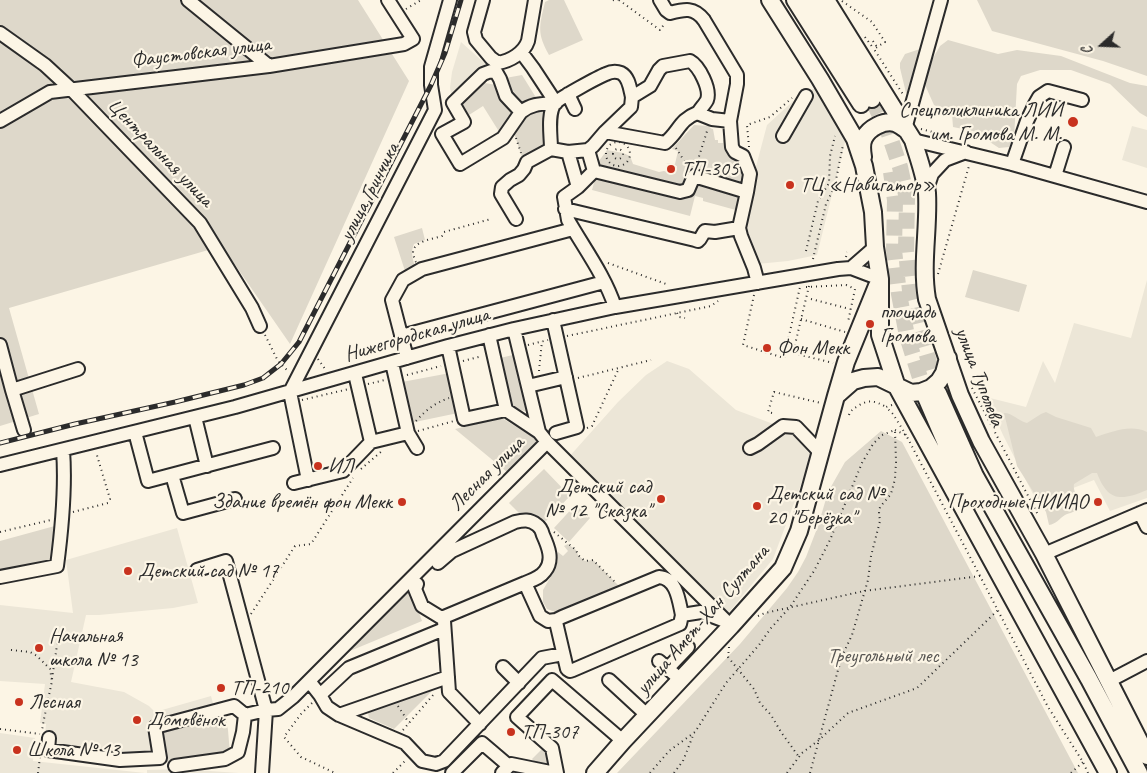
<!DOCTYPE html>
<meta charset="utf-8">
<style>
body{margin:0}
#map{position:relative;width:1147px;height:773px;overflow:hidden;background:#fcf5e5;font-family:Caveat,sans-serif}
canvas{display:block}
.north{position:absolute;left:1077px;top:20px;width:50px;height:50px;-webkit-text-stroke:4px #fcf5e5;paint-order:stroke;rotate:250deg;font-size:14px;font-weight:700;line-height:20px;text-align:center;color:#2b2b2b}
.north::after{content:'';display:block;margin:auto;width:18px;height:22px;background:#2b2b2b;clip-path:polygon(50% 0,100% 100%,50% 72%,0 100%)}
</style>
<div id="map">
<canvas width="1147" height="773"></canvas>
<div class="north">С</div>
</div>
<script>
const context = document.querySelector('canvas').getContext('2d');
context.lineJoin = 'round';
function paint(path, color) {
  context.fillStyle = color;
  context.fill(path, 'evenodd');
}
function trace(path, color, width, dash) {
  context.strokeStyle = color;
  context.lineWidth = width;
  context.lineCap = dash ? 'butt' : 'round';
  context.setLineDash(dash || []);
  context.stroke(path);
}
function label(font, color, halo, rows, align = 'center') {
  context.font = font + ' Caveat,sans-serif';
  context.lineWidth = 4.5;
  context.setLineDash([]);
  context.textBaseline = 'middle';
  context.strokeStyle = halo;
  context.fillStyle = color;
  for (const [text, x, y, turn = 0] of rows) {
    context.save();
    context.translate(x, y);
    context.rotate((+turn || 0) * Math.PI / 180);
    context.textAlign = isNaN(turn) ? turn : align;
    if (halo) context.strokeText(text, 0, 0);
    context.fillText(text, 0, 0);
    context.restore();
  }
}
const built = new Path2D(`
 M461,42L490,68L453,101L450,88L452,72Z
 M816,88L846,138L817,255L788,261L757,264L747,239L745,229L752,204L749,193L767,125L803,92Z
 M1132,126L1147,130V168L1122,160Z
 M1147,280V498L1110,511L1094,480L1037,502L1003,435L986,397L1026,407L1043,361L1055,383L1074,323L1131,338Z
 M667,361L689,369L736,410L776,425L761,438L743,443L747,453L782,432L795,430L814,450L773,559L725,617L568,458L618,402L646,375Z
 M177,528L198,603L173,608L99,615H86L71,682L124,692L149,706L155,712L211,696L215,711L228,730L174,763H131L78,760L43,755L46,724L40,723L45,684L0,681V605L73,613L66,560Z
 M0,733L35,738L33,761L145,773H0Z
 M180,769L239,773H147V770Z`);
const green = new Path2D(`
 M0,0H358L409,81L290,344L222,246L9,308L39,414L0,426Z
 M549,0H564L583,40L549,55C537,33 539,27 545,2Z
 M977,0H1147V76L1103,61L992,31Z
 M948,40L998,54L1017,50L1061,56L1130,83L1147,86V117L1140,113L1110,84L1071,70H1040L1021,76L1017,84L1014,139L1009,147L999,148L973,131L953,127L952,114L934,105L925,85L929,65L940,46Z
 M920,49L924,51L912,95L906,93L900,68V63L905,54Z
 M522,75L540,104L521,112L500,79Z
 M485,83L496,85L502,100L517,118L503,138L483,106L469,115L462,103Z
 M535,109L544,111L545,148L523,160L514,133L519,121Z
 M694,125L708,126L712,129H713L715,140H718V143H723V140L726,139L740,163L728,165L729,174L740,173V168L743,167L749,177L743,212L703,201V198L695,196L690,216L592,190L597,172L596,165L607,150L623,153L630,156L633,164L659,172L664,171L675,174L677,166L666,163L675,164L678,151L672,149Z
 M422,228L425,240L414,244C410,253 413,259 415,268L405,271L394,237Z
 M973,270L1027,285L1019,312L965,297Z
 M517,354L531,413L508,406L496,359Z
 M450,373L458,413L410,423L402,382Z
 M1046,412L1056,417L1091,428L1096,437C1112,432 1130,424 1147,432V490C1121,501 1108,502 1097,473H1092L1074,484C1072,493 1084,503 1076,510C1073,513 1069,513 1065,515C1059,519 1056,524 1049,525L1046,512L1017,466L1004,413C1013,413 1018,421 1027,423L1041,414Z
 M502,418L538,440L507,472L455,429Z
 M881,431L902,442L1078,773H617L740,644L787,588L798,572L806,557L818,526L828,492L845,462Z
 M544,469L570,496L546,521L541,519L519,513L509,503Z
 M576,504L590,518L569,542L554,528Z
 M62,524L58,559L0,575V541Z
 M568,544L576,550L578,555L585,561L593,560L621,588L555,612L547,609L543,602V590L554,571L552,560L558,552L563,556L568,551L564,546Z
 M410,587L422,621L350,651Z
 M436,687L394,729L369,718L368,713L396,702L393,697Z
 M224,709L228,730L230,754L174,763H164L159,730Z
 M545,746L554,771L540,768L532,759Z`);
const majorTunnel = new Path2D(`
 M872,99L889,134L900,167L907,199L906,251L910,291L920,331L938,393
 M891,172L895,200L894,250L899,294L907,336L926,397`);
const path = new Path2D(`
 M613,0L616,1L618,0
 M619,0L660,30L665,23
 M842,1L872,22L885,42L874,49L904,96
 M406,9L421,0
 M865,37L874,49
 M873,41L877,47
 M921,129L953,137
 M516,138L521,153
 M606 154a12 12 0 1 1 24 0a12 12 0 1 1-24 0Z
 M749,147L747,125L770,117L792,98
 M676,148L688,167
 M613 154a5 5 0 1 1 10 0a5 5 0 1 1-10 0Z
 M696,166L708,128
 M806,251L818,201L829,183L830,156L835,136
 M846,257L847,252
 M813,259L826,204L832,192L836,180L843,145
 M416,262C415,261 413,254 413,253C413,241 433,239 442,236L444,232L491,219
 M608,263L666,284
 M938,274L969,166
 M809,286L793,353L833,363
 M806,287L846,285L855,289L848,322
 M754,295L743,345L784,358L800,287
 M811,299L850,309
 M677,313L679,317L685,318
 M801,319L845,332
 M265,335L278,361L289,372
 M567,336L711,306L718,301
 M528,345L548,340
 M318,359L325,369
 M463,361L482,356
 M539,371L542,341
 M407,375L441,366
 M578,378L651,360
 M368,384L385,380
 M972,388L1038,515
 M302,400L349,389
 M892,405L886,407L893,414L906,435
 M772,413L768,412L774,392L821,403
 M849,415C851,410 853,409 858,406C868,399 876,401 886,407
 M416,421C426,410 435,403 449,398
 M587,428L592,426L619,368
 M895,430L906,435L980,576
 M418,431L454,421
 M361,469L382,451
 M73,512L108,503L110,499L96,452
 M0,532L51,520
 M554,532L576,550L578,555L585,561L593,560L617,584
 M251,614L295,546L311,544L353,478
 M758,616L765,613L864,591L980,576L1048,707L1083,762L1088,773
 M729,647L728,657L754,689L760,703L771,715L781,732L799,757
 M11,650L30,652L37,656L50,669L52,681L44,719L42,730
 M52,679L57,645L62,637L78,641
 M312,703L301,714L284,737L301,757L335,773
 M398,706L409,723
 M0,729L40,734
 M403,730L434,694
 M38,773L40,757
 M393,773L407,759
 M650,773L669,751L695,732L726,683L759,645L771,628L790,607L814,571L830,540L862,463L873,444L882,435L895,430
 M674,773L683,761L694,733
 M787,773L802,753L819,740L848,713L917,688L998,610
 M810,773L838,670L844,652L852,635L868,580L871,556L880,521L879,513L880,507L891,494L895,479L896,462L895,430
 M1071,773L1083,762`);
const minor = new Path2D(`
 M188,0L269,66
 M483,0L474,32L476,40L491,58L498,63C510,61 524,53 528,41L535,0
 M0,33L45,65L71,89L200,223L252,308L260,326
 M491,71L496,72L500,79L506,96L521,112L503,138L460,164L442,134L464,122L453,103L483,74Z
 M568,94L575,109
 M521,112C532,103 543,104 556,103L533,68L521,52
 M0,121L50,92L269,66L404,44L413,39L388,0
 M730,121L732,147L735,152L743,156L750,174L747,192
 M905,129L941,0
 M605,132L631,107L632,97L650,86L659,70L663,66L690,61C699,66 711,89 707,100C705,104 700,109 698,113
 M783,136L806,96
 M913,140L1012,164L1147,202
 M588,150L568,152L551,149C551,136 547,114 555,103C560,98 598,77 606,74C610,72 616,71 621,73C629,77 630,89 632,97
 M568,152L578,187
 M1012,164L1027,121L1035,104L1039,97L1048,91L1082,100
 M594,171L588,150L593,146L605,132L665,143C679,132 679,120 697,113L712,119L730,121L737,84V75L704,20C694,7 685,9 670,13L666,10L660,0
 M594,171L680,192L688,190L694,176L747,192L739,228L741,236L754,268L758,283
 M594,171L578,187L564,197L568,220C584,248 605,276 615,307
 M1055,176L1064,147
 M927,189L932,174L945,160L966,152
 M565,209L695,240L698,241C702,238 702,234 705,231L715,232L739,228
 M516,219L501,194L502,187L510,180L519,175L524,169L527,162L551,149
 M851,268L875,247
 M553,320L577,427L556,433
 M514,329L539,432L547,442
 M489,335L506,410L539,432
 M401,336L604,282
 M0,345L12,390L24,430
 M448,346L464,419L506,410
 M407,358L392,300L403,280L422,269L573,229
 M392,363L408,433L417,448
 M355,374L371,442L408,433
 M528,386L566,377
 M12,390L78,369
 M290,392L435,110L431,85V67L450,0
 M290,392L308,480
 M195,417L207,466
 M135,432L148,481L273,448
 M750,448L758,444L783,426L796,427L816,448L820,454
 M0,465L235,407L448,346L514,329L615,307L838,269L851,268L880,279
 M172,475L183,513L235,499
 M294,483L343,471L371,442
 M1140,513L1147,527
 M1044,554L1147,510
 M438,563L452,551L515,522C523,520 530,519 537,525C540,527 542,531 543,535C548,546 554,560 545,571C540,578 532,580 525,583L540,616L548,621L556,620
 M197,570L226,561L266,710L262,773
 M0,577L57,566C62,528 66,489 63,450
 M417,584L415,589L422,606L440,617H444L525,583
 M682,615C679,602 677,578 659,577L562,617L556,620V622L567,669L570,671L573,670L680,624L682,615L701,612L725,621
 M444,621L449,692L480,724
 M659,661L681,680
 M503,667L519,683
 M668,668L688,647
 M609,680L648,716
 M309,681L320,695L327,707L339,715L405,743L422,761L436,764L444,761L542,658L563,654
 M1109,681L1147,661
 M320,695L349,668L444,629
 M339,715L448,677
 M49,738L48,750L120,760L160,758L155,727L234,706L245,715L266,710L278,709L293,697L547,442L731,626
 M175,766L225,759L238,752L243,732L245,715
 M452,773L482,743L509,766
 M502,773L511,764L555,773
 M557,773L552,748L517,717L552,680L623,741`);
const major = new Path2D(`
 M770,0L820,79L855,139L864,166L873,212L875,247L880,279V335L897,387L1108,773
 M795,0L861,104
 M811,0L872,99
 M826,0L913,140C918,157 925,175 927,193C929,228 921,264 927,299L960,395L981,441L1044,554L1147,756
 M863,157C862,151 861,144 864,138C869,128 884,120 895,123C898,124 902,127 905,129
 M938,393L975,476L1089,679L1139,773
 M836,396L853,381L864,378L878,377L911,393L921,392L931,388L939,381L944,373L948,358
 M926,397L963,483L972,500
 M595,773L623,741L731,626L783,568L799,531L836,396L846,362L877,286`);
const rail = new Path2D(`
 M0,443L75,424L175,402L244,385L263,378L281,364L299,342L431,85L445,53L461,0`);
const markers = [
 [1073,122,6,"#c8321e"],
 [671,169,5,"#c8321e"],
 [790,185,5,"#c8321e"],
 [870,324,5,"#c8321e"],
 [767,348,5,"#c8321e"],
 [318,466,5,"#c8321e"],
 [661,499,5,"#c8321e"],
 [402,502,5,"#c8321e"],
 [1098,502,5,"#c8321e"],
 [757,506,5,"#c8321e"],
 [128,571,5,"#c8321e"],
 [39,648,5,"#c8321e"],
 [221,688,5,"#c8321e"],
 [19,702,5,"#c8321e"],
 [137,720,5,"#c8321e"],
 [511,732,5,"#c8321e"],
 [17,750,5,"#c8321e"]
];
const streetNames = [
 ["Фаустовская улица",201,53,-7],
 ["Центральная улица",160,153,46],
 ["улица Гринчика",370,192,-63],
 ["Нижегородская улица",417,335,-16],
 ["улица Туполева",979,377,69],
 ["Лесная улица",487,474,-45],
 ["улица Амет-Хан Султана",703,620,-49]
];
const poiNames = [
 ["Спецполиклиника ЛИИ",1062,110,"right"],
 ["им. Громова М. М.",1062,134,"right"],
 ["ТП-305",681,169],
 ["ТЦ «Навигатор»",800,185],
 ["площадь",880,312],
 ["Громова",880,336],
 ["Фон Мекк",777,348],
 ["ИЛ",328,466],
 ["Детский сад",651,487,"right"],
 ["№ 12 \"Сказка\"",651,511,"right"],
 ["Детский сад №",767,494],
 ["20 \"Берёзка\"",767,518],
 ["Здание времён фон Мекк",392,502,"right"],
 ["Проходные НИИАО",1088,502,"right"],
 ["Детский сад № 17",138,571],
 ["Начальная",49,636],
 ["школа № 13",49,660],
 ["ТП-210",231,688],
 ["Лесная",29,702],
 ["Домовёнок",147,720],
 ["ТП-307",521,732],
 ["Школа № 13",27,750]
];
const parkNames = [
 ["Треугольный лес",883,656]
];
paint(built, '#ece6d7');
paint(green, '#ded8ca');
trace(majorTunnel, '#d2cdc0', 16, [16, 8]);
trace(minor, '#2b2b2b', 16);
trace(major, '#2b2b2b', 20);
trace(path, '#2b2b2b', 2, [1, 4]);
trace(minor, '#fcf5e5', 12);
trace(major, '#fcf5e5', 16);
trace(rail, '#2b2b2b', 5);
trace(rail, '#fcf5e5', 3, [9]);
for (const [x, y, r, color] of markers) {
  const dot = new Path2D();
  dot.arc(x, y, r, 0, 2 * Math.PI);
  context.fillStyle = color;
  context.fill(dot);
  trace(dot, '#fcf5e5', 2);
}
label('21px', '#2b2b2b', '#fcf5e5', streetNames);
label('21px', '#2b2b2b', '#fcf5e5', poiNames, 'left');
label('21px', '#585653', '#fcf5e5', parkNames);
</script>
